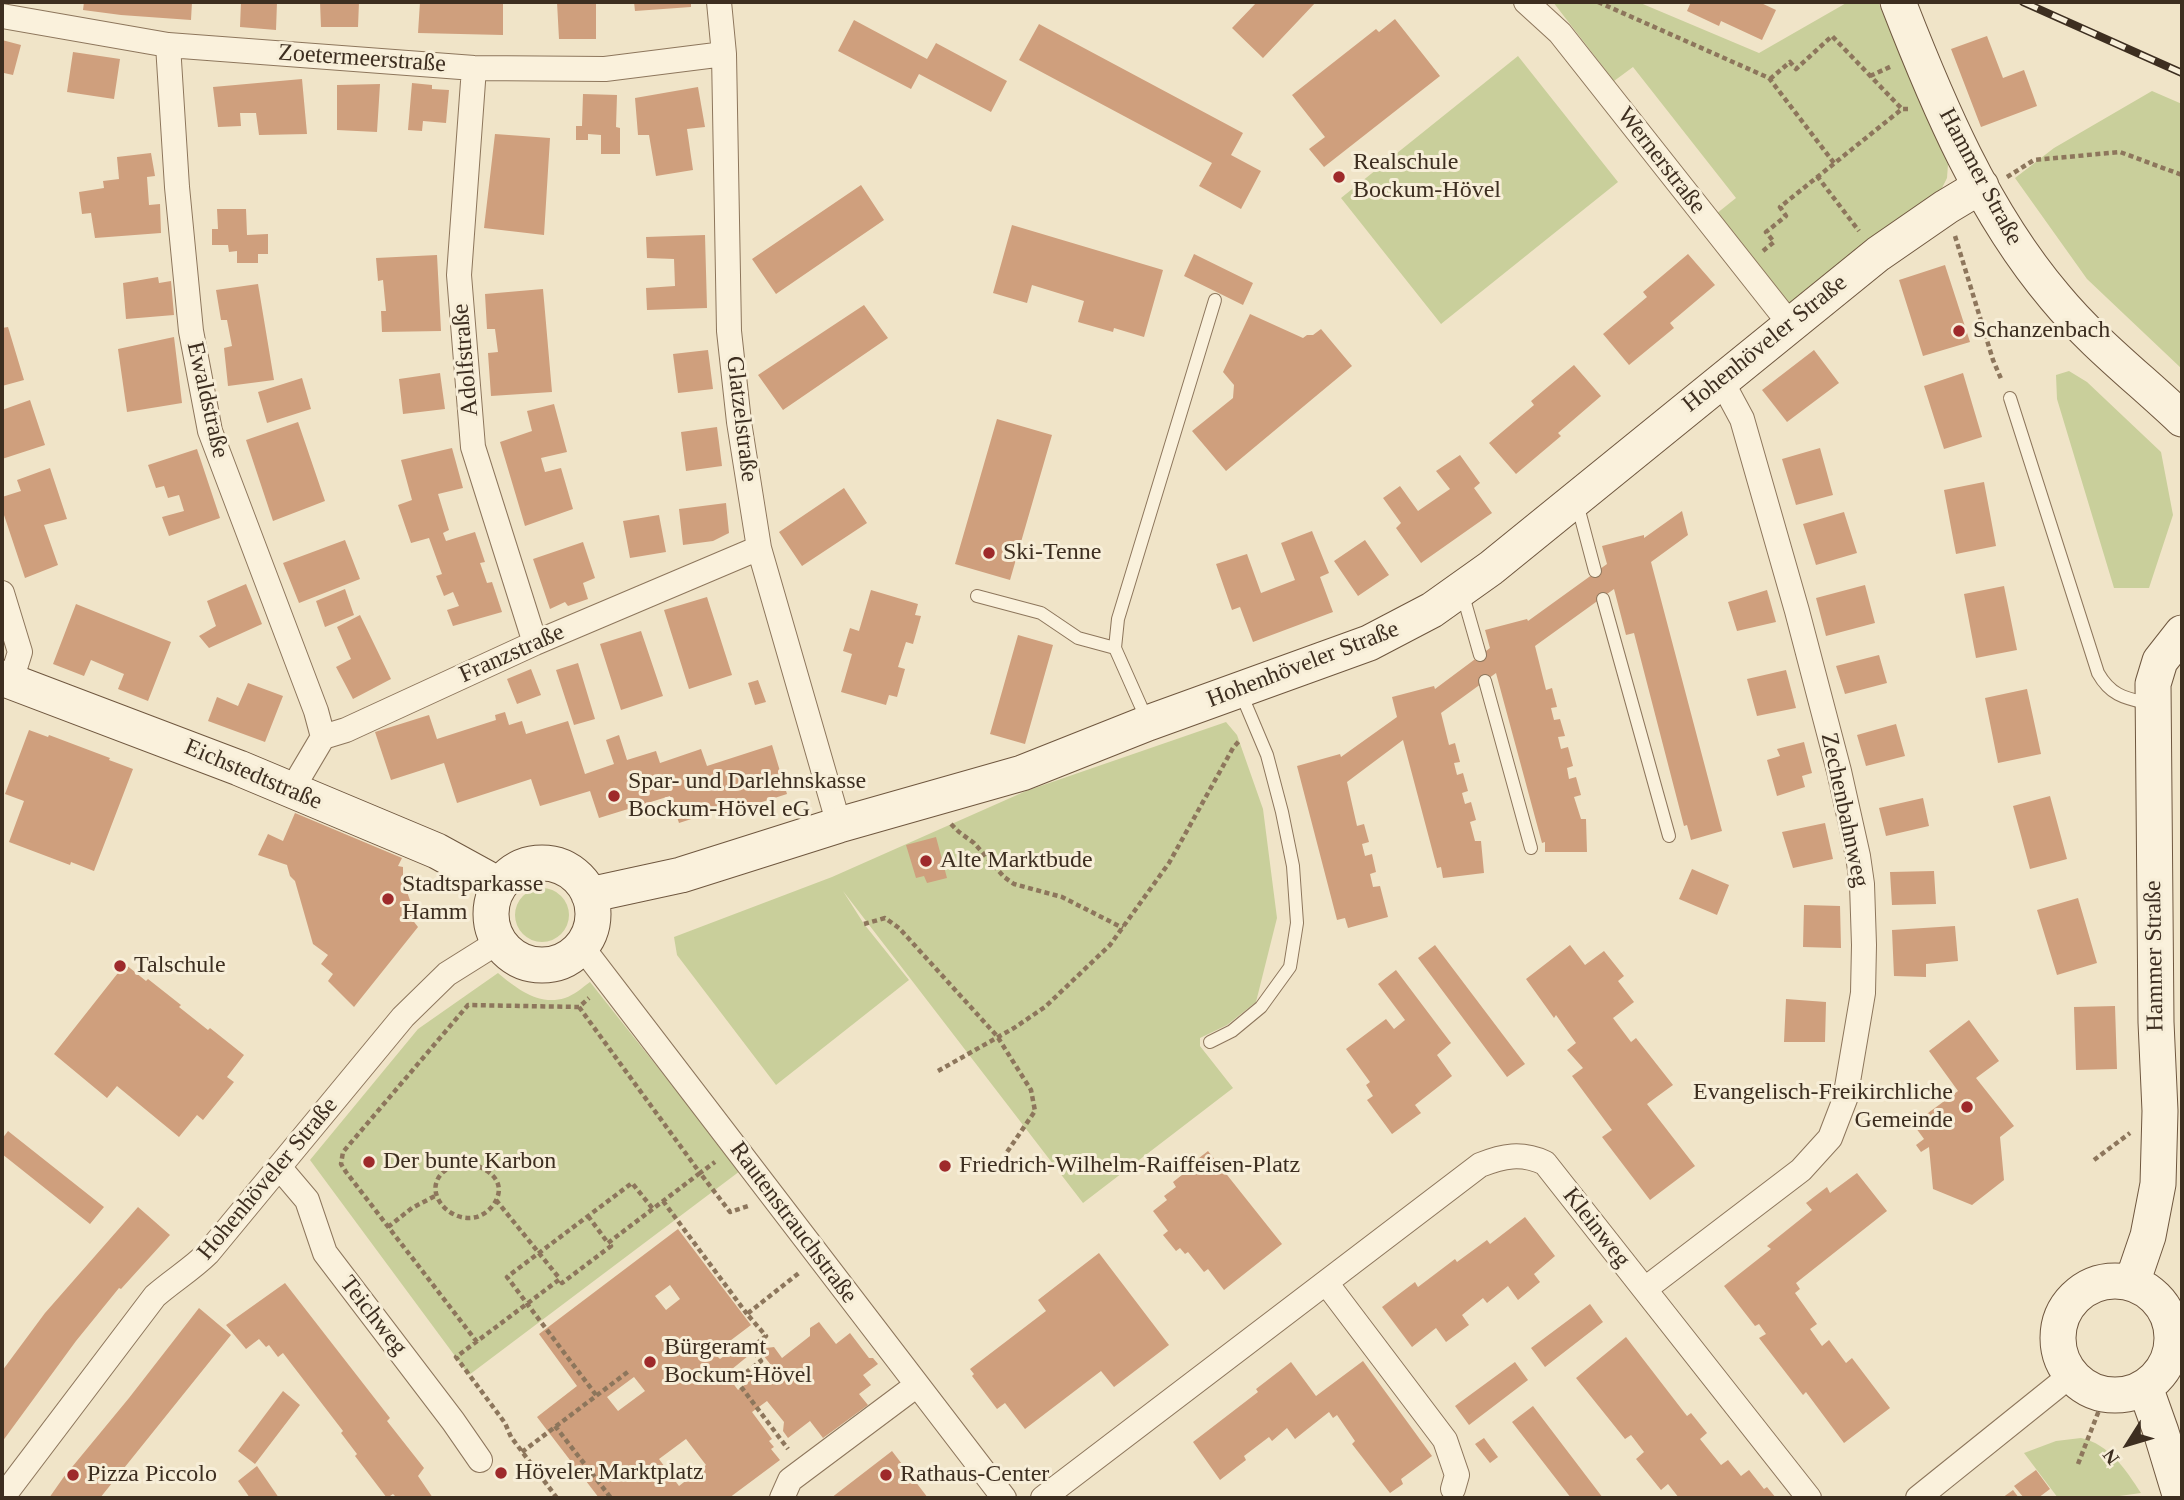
<!DOCTYPE html>
<meta charset="utf-8">
<style>
body{margin:0}
#map{position:relative;width:2184px;height:1500px;overflow:hidden;background:#f0e4c8;font-family:"Times New Roman",serif}
canvas{display:block}
.frame{position:absolute;inset:0;border:4px solid #3d2e20;pointer-events:none}
.north{position:absolute;left:2093px;top:1409px;width:70px;height:70px;-webkit-text-stroke:5px #f7eed8;paint-order:stroke;rotate:233deg;font-size:19px;font-weight:700;line-height:28px;text-align:center;color:#3d2e20}
.north::after{content:'';display:block;margin:auto;width:24px;height:32px;background:#3d2e20;clip-path:polygon(50% 0,100% 100%,50% 72%,0 100%)}
</style>
<div id="map">
<canvas width="2184" height="1500"></canvas>
<div class="frame"></div>
<div class="north">N</div>
</div>
<script>
const context = document.querySelector('canvas').getContext('2d');
context.lineJoin = 'round';
function paint(path, color) {
  context.fillStyle = color;
  context.fill(path, 'evenodd');
}
function trace(path, color, width, dash) {
  context.strokeStyle = color;
  context.lineWidth = width;
  context.lineCap = dash ? 'butt' : 'round';
  context.setLineDash(dash || []);
  context.stroke(path);
}
function label(font, color, halo, rows, align = 'center') {
  context.font = font + ' "Times New Roman",serif';
  context.lineWidth = 6;
  context.setLineDash([]);
  context.textBaseline = 'middle';
  context.strokeStyle = halo;
  context.fillStyle = color;
  for (const [text, x, y, turn = 0] of rows) {
    context.save();
    context.translate(x, y);
    context.rotate((+turn || 0) * Math.PI / 180);
    context.textAlign = isNaN(turn) ? turn : align;
    if (halo) context.strokeText(text, 0, 0);
    context.fillText(text, 0, 0);
    context.restore();
  }
}
const green = new Path2D(`
 M1553,2H1638L1759,53L1848,2H1878L1948,164L1947,178L1941,190L1792,308L1716,214L1736,198L1633,67L1614,81Z
 M1518,56L1618,182L1441,324L1341,198Z
 M2152,91L2182,104V369L2087,279L2015,178L2054,148Z
 M2069,371L2087,382L2161,452L2173,515L2149,588H2114L2057,399L2056,375Z
 M1226,722L1237,735L1263,809L1277,918L1256,1002L1227,1025L1200,1038V1046L1233,1088L1083,1203L843,891L864,924L909,980L776,1085L677,955L674,937L832,877L1026,791Z
 M515 915a27 27 0 1 1 54 0a27 27 0 1 1-54 0Z
 M498,973C517,989 539,1006 565,998C574,995 582,988 590,982L740,1171L469,1375L310,1160L418,1029Z
 M2081,1438C2109,1444 2126,1470 2141,1493L2105,1498H2058L2024,1453L2056,1441Z`);
const building = new Path2D(`
 M84,2H192L191,20L121,15L83,10Z
 M241,2H277L276,30L240,27Z
 M320,2H359L358,27H321Z
 M420,2H503V35L418,33Z
 M557,2H596V39H559Z
 M634,2H691V7L635,11Z
 M1257,2H1316L1263,58L1232,28Z
 M1691,2H1759L1776,10L1762,40L1721,21L1719,26L1687,11Z
 M1395,19L1440,76L1324,167L1309,149L1325,137L1292,95L1376,29L1379,32Z
 M854,20L927,59L936,43L1007,81L991,112L919,74L911,89L838,51Z
 M1039,24L1243,133L1231,155L1261,171L1241,209L1199,186L1212,163L1019,60Z
 M1987,36L2003,78L2024,70L2037,106L1981,127L1951,49Z
 M2,40L21,45L13,75L4,73L3,80Z
 M73,52L120,59L114,99L67,92Z
 M302,79L307,134L259,135L256,113H240L241,126L218,127L213,87Z
 M412,83L432,85V89L449,90L446,123L423,121L422,131L408,130Z
 M380,84L377,132L337,130V85Z
 M698,87L705,127L687,129L693,170L656,176L649,135H638L635,98Z
 M583,94L617,95L616,127L620,128V154H601V135L588,134V140H576V126H582Z
 M495,134L550,138L544,235L484,228Z
 M151,153L155,176L147,177L149,205L160,204L161,233L95,238L91,213L82,214L79,192L104,188L103,181L119,179L117,157Z
 M861,185L884,220L776,294L752,259Z
 M217,209H246L247,235L268,234V254H258V263H237V251L229,252L228,245H212V229H218Z
 M1012,225L1163,270L1144,337L1114,328L1113,332L1078,322L1084,301L1032,285L1027,303L993,293Z
 M705,235L707,308L647,310L646,288L675,286L674,259L647,258L646,237Z
 M1194,254L1253,283L1243,305L1184,276Z
 M1688,254L1715,285L1670,323L1674,328L1629,365L1603,334L1647,297L1643,292Z
 M437,255L441,331L382,332L381,311H386L383,280L378,281L376,258Z
 M1945,265L1970,342L1923,356L1899,280Z
 M158,277L159,283L171,281L174,315L126,319L123,283Z
 M258,284L274,380L228,386L224,348L232,346L227,320H221L216,290Z
 M543,289L552,392L491,396L488,353L498,352L495,329H487L485,294Z
 M864,305L888,338L783,410L758,375Z
 M1250,314L1303,338L1307,335H1313L1321,329L1352,366L1226,471L1192,431L1233,398L1234,385L1223,372Z
 M8,327L24,380L2,386V328Z
 M174,337L182,403L127,412L118,349Z
 M708,350L713,389L678,393L673,354Z
 M1814,350L1839,383L1787,422L1762,390Z
 M1574,365L1601,396L1558,433L1561,436L1516,474L1489,443L1534,405L1531,401Z
 M440,373L445,409L403,414L399,379Z
 M1963,373L1982,437L1944,449L1924,386Z
 M302,378L311,409L267,423L258,392Z
 M30,400L45,445L2,459V410Z
 M554,404L567,452L541,458L545,472L561,468L573,509L525,526L500,442L532,431L527,411Z
 M997,419L1052,435L1010,580L955,564Z
 M298,422L325,501L273,521L246,440Z
 M717,427L722,466L686,471L681,432Z
 M452,448L463,488L438,494L449,530L443,533L446,541L475,532L485,562L480,563L487,583L492,582L502,612L453,626L447,610L459,606L453,592L444,596L436,576L442,574L429,538L411,543L398,505L412,500L401,460Z
 M1820,448L1833,495L1796,505L1782,459Z
 M197,449L220,518L169,536L162,517L184,511L179,495L168,498L164,486L156,488L148,465Z
 M1460,455L1480,483L1474,488L1492,513L1421,563L1396,528L1401,523L1383,498L1400,486L1418,511L1450,489L1436,471Z
 M50,468L67,519L44,525L58,565L25,578L2,509V497L21,491L17,480Z
 M1984,482L1996,546L1956,554L1944,490Z
 M844,488L867,523L802,566L779,532Z
 M726,503L729,533L713,541L683,545L679,509Z
 M1682,511L1688,535L1651,562L1722,831L1691,840L1687,825L1684,826L1634,633L1626,635L1614,589L1535,646L1546,690L1552,688L1557,707L1551,708L1554,720L1560,719L1565,736L1558,737L1561,749L1568,747L1573,766L1567,768L1569,779L1576,777L1581,795L1574,797L1581,819H1586L1587,852H1545V842L1542,843L1496,673L1441,713L1449,745L1455,743L1460,762L1454,763L1457,775L1463,773L1468,791L1462,793L1465,804L1471,802L1476,820L1470,822L1475,841H1481L1484,873L1443,878L1441,867L1437,868L1403,740L1347,782L1357,826L1364,824L1369,842L1362,844L1365,856L1372,854L1376,872L1370,874L1373,887L1380,886L1388,917L1348,928L1345,918L1337,920L1297,766L1340,754L1341,757L1397,717L1392,697L1434,686L1435,689L1490,648L1485,630L1527,619L1528,621L1607,564L1602,546L1644,535V538Z
 M1844,512L1857,553L1816,565L1803,524Z
 M659,515L666,552L630,558L623,521Z
 M1312,531L1329,573L1320,577L1333,612L1253,642L1240,607L1232,610L1216,564L1247,554L1261,593L1295,580L1281,543Z
 M345,540L360,579L299,603L283,563Z
 M1365,540L1389,575L1358,596L1334,561Z
 M583,542L595,578L583,583L588,599L568,606L565,602L550,609L533,559Z
 M246,584L262,624L209,648L199,636L216,626L207,601Z
 M1865,585L1875,623L1826,636L1816,598Z
 M2004,586L2017,650L1976,658L1964,594Z
 M345,589L354,615L325,627L316,601Z
 M871,590L918,604L915,615L921,616L913,644L906,642L898,667L905,669L897,697L889,695L886,705L841,692L852,654L843,651L850,628L859,631Z
 M1767,590L1776,622L1737,631L1728,602Z
 M707,597L732,675L689,689L664,610Z
 M76,604L171,642L148,701L118,689L124,674L91,660L84,676L53,664Z
 M360,615L391,679L353,699L336,667L351,659L337,627Z
 M641,631L663,696L621,710L600,644Z
 M1018,635L1053,645L1025,744L990,734Z
 M1879,655L1887,683L1845,694L1836,666Z
 M578,663L595,719L574,725L556,670Z
 M531,669L541,695L517,704L507,679Z
 M1786,670L1796,708L1757,716L1747,679Z
 M758,680L766,702L755,705L748,683Z
 M248,683L283,696L265,742L208,721L217,697L238,706Z
 M2027,689L2041,754L1998,763L1985,698Z
 M505,712L509,725L522,721L526,734L568,721L585,774L614,764L606,740L619,735L627,760L656,751L660,763L701,749L707,766L772,745L787,794L718,816L716,811L679,823L670,796L599,818L590,791L540,806L531,779L457,803L444,763L391,780L375,732L429,715L437,739L496,720L495,715Z
 M1896,724L1905,756L1866,766L1857,735Z
 M29,730L48,737L49,735L110,758L109,760L133,769L94,871L71,862L70,865L9,842L24,801L5,794Z
 M1804,742L1812,773L1802,776L1805,787L1777,796L1767,760L1780,756L1777,749Z
 M2050,796L2067,859L2030,869L2013,806Z
 M1923,798L1929,826L1886,836L1879,808Z
 M295,813L402,858L398,866L403,867V881L415,914L411,918L418,927L354,1007L328,981L333,974L321,964L328,955L313,944L295,881L290,876L287,865L258,855L268,834L283,841Z
 M1825,823L1833,859L1793,868L1782,832Z
 M936,837L947,878L927,883L924,876L916,878L906,845Z
 M1692,869L1729,885L1717,915L1679,899Z
 M1934,871L1936,904L1892,905L1890,872Z
 M2078,898L2097,963L2057,975L2037,910Z
 M1804,905L1840,906L1841,948L1803,947Z
 M1955,926L1958,961L1926,964V977L1894,976L1892,930Z
 M1435,945L1525,1064L1507,1077L1418,958Z
 M1570,945L1585,965L1604,951L1624,976L1618,981L1634,1002L1613,1018L1631,1042L1636,1038L1673,1085L1647,1104L1695,1166L1650,1200L1602,1137L1612,1130L1572,1076L1583,1068L1567,1050L1576,1043L1556,1015L1554,1018L1526,979Z
 M125,964L146,981L148,979L181,1005L179,1007L208,1030L210,1028L244,1055L227,1077L234,1082L203,1120L197,1115L179,1137L117,1086L107,1098L54,1054Z
 M1396,970L1451,1043L1437,1055L1452,1076L1415,1105L1421,1113L1392,1134L1367,1100L1373,1096L1366,1085L1370,1082L1346,1049L1386,1019L1394,1029L1405,1020L1378,984Z
 M1786,999L1826,1002L1825,1042H1784Z
 M2115,1006L2117,1069L2076,1070L2074,1007Z
 M1969,1020L1999,1061L1976,1078L2014,1126L2000,1137L2004,1180L1972,1205L1933,1189L1929,1147L1921,1152L1916,1145L1924,1139L1913,1124L1958,1091L1929,1051Z
 M8,1131L104,1207L90,1224L2,1154V1139Z
 M1208,1151L1282,1244L1224,1290L1208,1269L1204,1272L1188,1252L1185,1254L1180,1248L1176,1251L1163,1235L1168,1231L1153,1211L1167,1200L1164,1196L1176,1187L1173,1182L1187,1171L1185,1169Z
 M1857,1173L1887,1211L1796,1283L1800,1289L1795,1293L1817,1324L1810,1329L1822,1346L1829,1340L1846,1363L1852,1358L1890,1408L1844,1443L1806,1392L1803,1395L1759,1338L1766,1334L1759,1324L1755,1326L1724,1286L1771,1249L1767,1246L1812,1210L1806,1203L1827,1187L1830,1193Z
 M138,1207L170,1235L121,1289L119,1288L76,1341L2,1442V1371L45,1313Z
 M1525,1217L1555,1256L1534,1274L1540,1282L1518,1300L1508,1286L1487,1303L1483,1298L1462,1315L1469,1325L1446,1342L1436,1328L1412,1347L1382,1307L1415,1282L1418,1287L1455,1259L1457,1262L1487,1240L1490,1244Z
 M678,1229L751,1325L714,1353L720,1359L739,1345L748,1356L726,1374L738,1390L771,1365L763,1355L766,1348L774,1347L782,1358L810,1336V1328L819,1322L836,1344L850,1333L869,1358H873L878,1364L863,1375L871,1385L859,1394L868,1405L823,1438L810,1421L788,1438L783,1431L784,1422L767,1401L752,1412L772,1439L769,1441L774,1447L771,1449L780,1460L729,1498H599L537,1417L577,1386L539,1334ZM670,1285L680,1299L666,1310L655,1296ZM634,1377L645,1391L618,1411L607,1397ZM686,1439L706,1465L679,1486L659,1459Z
 M1099,1253L1169,1345L1114,1387L1101,1371L1025,1429L1005,1403L997,1409L972,1376L974,1374L970,1369L1046,1311L1038,1300Z
 M285,1283L390,1418L387,1421L424,1468L418,1476L433,1498H397L393,1494L387,1498L355,1456L357,1454L341,1433L343,1431L283,1353L278,1357L269,1345L266,1347L259,1339L246,1349L226,1325Z
 M1590,1304L1603,1322L1545,1367L1531,1348Z
 M199,1308L231,1335L100,1498H49L63,1478L129,1398Z
 M1626,1337L1687,1416L1691,1413L1707,1433L1700,1439L1721,1465L1728,1460L1741,1476L1749,1470L1764,1489L1767,1487L1776,1498H1679L1668,1484L1661,1490L1636,1459L1644,1452L1631,1435L1625,1439L1576,1378Z
 M1363,1361L1432,1456L1401,1479L1403,1484L1390,1493L1352,1444L1355,1441L1337,1415L1333,1418L1329,1412L1295,1439L1287,1428L1272,1441L1269,1437L1244,1456L1246,1460L1220,1480L1193,1442L1258,1392L1256,1389L1291,1362L1316,1396Z
 M1515,1362L1528,1380L1469,1425L1455,1406Z
 M283,1391L300,1405L255,1464L238,1451Z
 M1533,1406L1603,1498H1571L1512,1422Z
 M1484,1438L1498,1457L1490,1463L1475,1444Z
 M892,1451L928,1498H831Z
 M257,1466L279,1498H250L238,1481Z
 M2036,1470L2050,1489L2038,1498H2024L2014,1486Z
 M2013,1490L2019,1498H2002Z`);
const path = new Path2D(`
 M1598,2L1769,78L1834,163
 M1870,76L1892,66
 M1770,79L1790,62L1796,69L1832,36L1902,109
 M1817,176L1859,231
 M2007,177L2034,160L2120,152L2182,175
 M1955,236L1993,360L2002,381
 M1763,251L1774,242L1766,232L1786,216L1780,207L1902,109H1908
 M951,824L959,832L974,843L1004,877L1014,884L1062,897L1123,928
 M864,924L885,918L899,928L997,1036L1031,1090L1035,1111L1005,1155
 M579,1007L700,1173L715,1162
 M938,1071L1014,1028L1045,1007L1110,945L1169,863L1233,748L1240,740
 M2094,1160L2130,1133
 M462,1162C483,1165 510,1179 494,1204C464,1246 399,1182 462,1162Z
 M496,1200L560,1279
 M663,1201L747,1314
 M588,1216L608,1243
 M388,1227L412,1208L435,1196
 M477,1342L346,1172L341,1164L343,1152L468,1005L579,1007L589,998
 M736,1380L788,1449
 M732,1383L761,1361L751,1348L766,1336L747,1314L799,1273
 M596,1395L507,1277L632,1183L653,1209
 M555,1426L611,1498
 M522,1452L629,1371
 M2078,1464L2105,1395
 M557,1498L511,1437L505,1423L456,1357L560,1279L562,1283L611,1246L608,1243L700,1173L730,1212L748,1206`);
const lane = new Path2D(`
 M2010,398L2098,673C2111,696 2125,698 2150,704
 M1577,503L1595,571
 M1462,592L1480,655
 M977,596L1041,613L1078,638L1115,648
 M1603,599L1669,836
 M1485,681L1531,848
 M1147,720L1115,648L1118,619L1215,300
 M1210,1042L1232,1031L1261,1007L1290,967L1297,923L1293,866L1282,812L1267,755L1240,691`);
const street = new Path2D(`
 M719,2L724,54L729,331L739,422L759,548L839,825
 M1526,2L1560,33L1790,324
 M2,16L168,45L474,68L605,69L724,54
 M168,45L177,187L191,331L210,431L316,711L323,737
 M474,68L459,275L473,447L535,643
 M2,593L20,652L11,681
 M291,791L323,737L346,730L535,643L759,548
 M582,947L1004,1498
 M279,1167L307,1200L325,1253L453,1421L480,1460
 M1327,1284L1445,1440L1457,1475L1453,1489
 M1645,1289L1801,1170L1830,1138L1845,1099L1863,993L1864,945L1862,884L1858,856L1839,771L1797,611L1742,419L1721,380
 M2,1498L155,1296C172,1281 192,1269 208,1253L403,1017L447,974L498,942
 M782,1498L790,1480L917,1385
 M1043,1498L1480,1165C1503,1156 1521,1152 1545,1163L1809,1498
 M1918,1498L2071,1375`);
const secondary = new Path2D(`
 M1898,2C1938,105 1983,212 2055,297C2093,343 2140,379 2182,419
 M2,678L239,768L437,851L499,885
 M491 914a51 51 0 1 1 102 0a51 51 0 1 1-102 0Z
 M589,895L681,875L839,825L1022,773L1148,723L1369,643L1432,610L1491,568L1878,254L1946,207L1981,186
 M2058 1338a57 57 0 1 1 114 0a57 57 0 1 1-114 0Z
 M2132,1283L2148,1236L2158,1184L2160,1111L2156,1022L2153,684L2160,661L2182,633
 M2145,1387L2161,1432L2181,1498`);
const rail = new Path2D(`
 M2023,2L2182,73`);
const markers = [
 [1339,177,7,"#9e2a2b"],
 [1959,331,7,"#9e2a2b"],
 [989,553,7,"#9e2a2b"],
 [614,796,7,"#9e2a2b"],
 [926,861,7,"#9e2a2b"],
 [388,899,7,"#9e2a2b"],
 [120,966,7,"#9e2a2b"],
 [1967,1107,7,"#9e2a2b"],
 [369,1162,7,"#9e2a2b"],
 [945,1166,7,"#9e2a2b"],
 [650,1362,7,"#9e2a2b"],
 [501,1473,7,"#9e2a2b"],
 [73,1475,7,"#9e2a2b"],
 [886,1475,7,"#9e2a2b"]
];
const streetNames = [
 ["Zoetermeerstraße",362,59,4],
 ["Wernerstraße",1661,161,52],
 ["Hammer Straße",1980,177,62],
 ["Hohenhöveler Straße",1765,344,-39],
 ["Adolfstraße",466,360,-95],
 ["Ewaldstraße",207,400,77],
 ["Glatzelstraße",741,419,83],
 ["Franzstraße",512,654,-24],
 ["Hohenhöveler Straße",1303,665,-21],
 ["Eichstedtstraße",253,775,23],
 ["Zechenbahnweg",1844,810,78],
 ["Hammer Straße",2155,956,-91],
 ["Hohenhöveler Straße",268,1179,-50],
 ["Rautenstrauchstraße",793,1223,53],
 ["Kleinweg",1596,1228,52],
 ["Teichweg",373,1316,52]
];
const poiNames = [
 ["Realschule",1353,163],
 ["Bockum-Hövel",1353,191],
 ["Schanzenbach",1973,331],
 ["Ski-Tenne",1003,553],
 ["Spar- und Darlehnskasse",628,782],
 ["Bockum-Hövel eG",628,810],
 ["Alte Marktbude",940,861],
 ["Stadtsparkasse",402,885],
 ["Hamm",402,913],
 ["Talschule",134,966],
 ["Evangelisch-Freikirchliche",1953,1093,"right"],
 ["Gemeinde",1953,1121,"right"],
 ["Der bunte Karbon",383,1162],
 ["Friedrich-Wilhelm-Raiffeisen-Platz",959,1166],
 ["Bürgeramt",664,1348],
 ["Bockum-Hövel",664,1376],
 ["Höveler Marktplatz",515,1473],
 ["Pizza Piccolo",87,1475],
 ["Rathaus-Center",900,1475]
];
paint(green, '#c9cf9b');
paint(building, '#cf9f7d');
trace(lane, '#8d765c', 14);
trace(street, '#8d765c', 26);
trace(secondary, '#6f573f', 37);
trace(path, '#8d765c', 4.5, [5, 3.5]);
trace(lane, '#faf1dc', 12);
trace(street, '#faf1dc', 24);
trace(secondary, '#faf1dc', 35);
trace(rail, '#3d2e20', 8);
trace(rail, '#f7eed8', 5, [16]);
for (const [x, y, r, color] of markers) {
  const dot = new Path2D();
  dot.arc(x, y, r, 0, 2 * Math.PI);
  context.fillStyle = color;
  context.fill(dot);
  trace(dot, '#f7eed8', 2.5);
}
label('24px', '#3d2e20', '#f7eed8', streetNames);
label('24px', '#3d2e20', '#f7eed8', poiNames, 'left');
</script>
